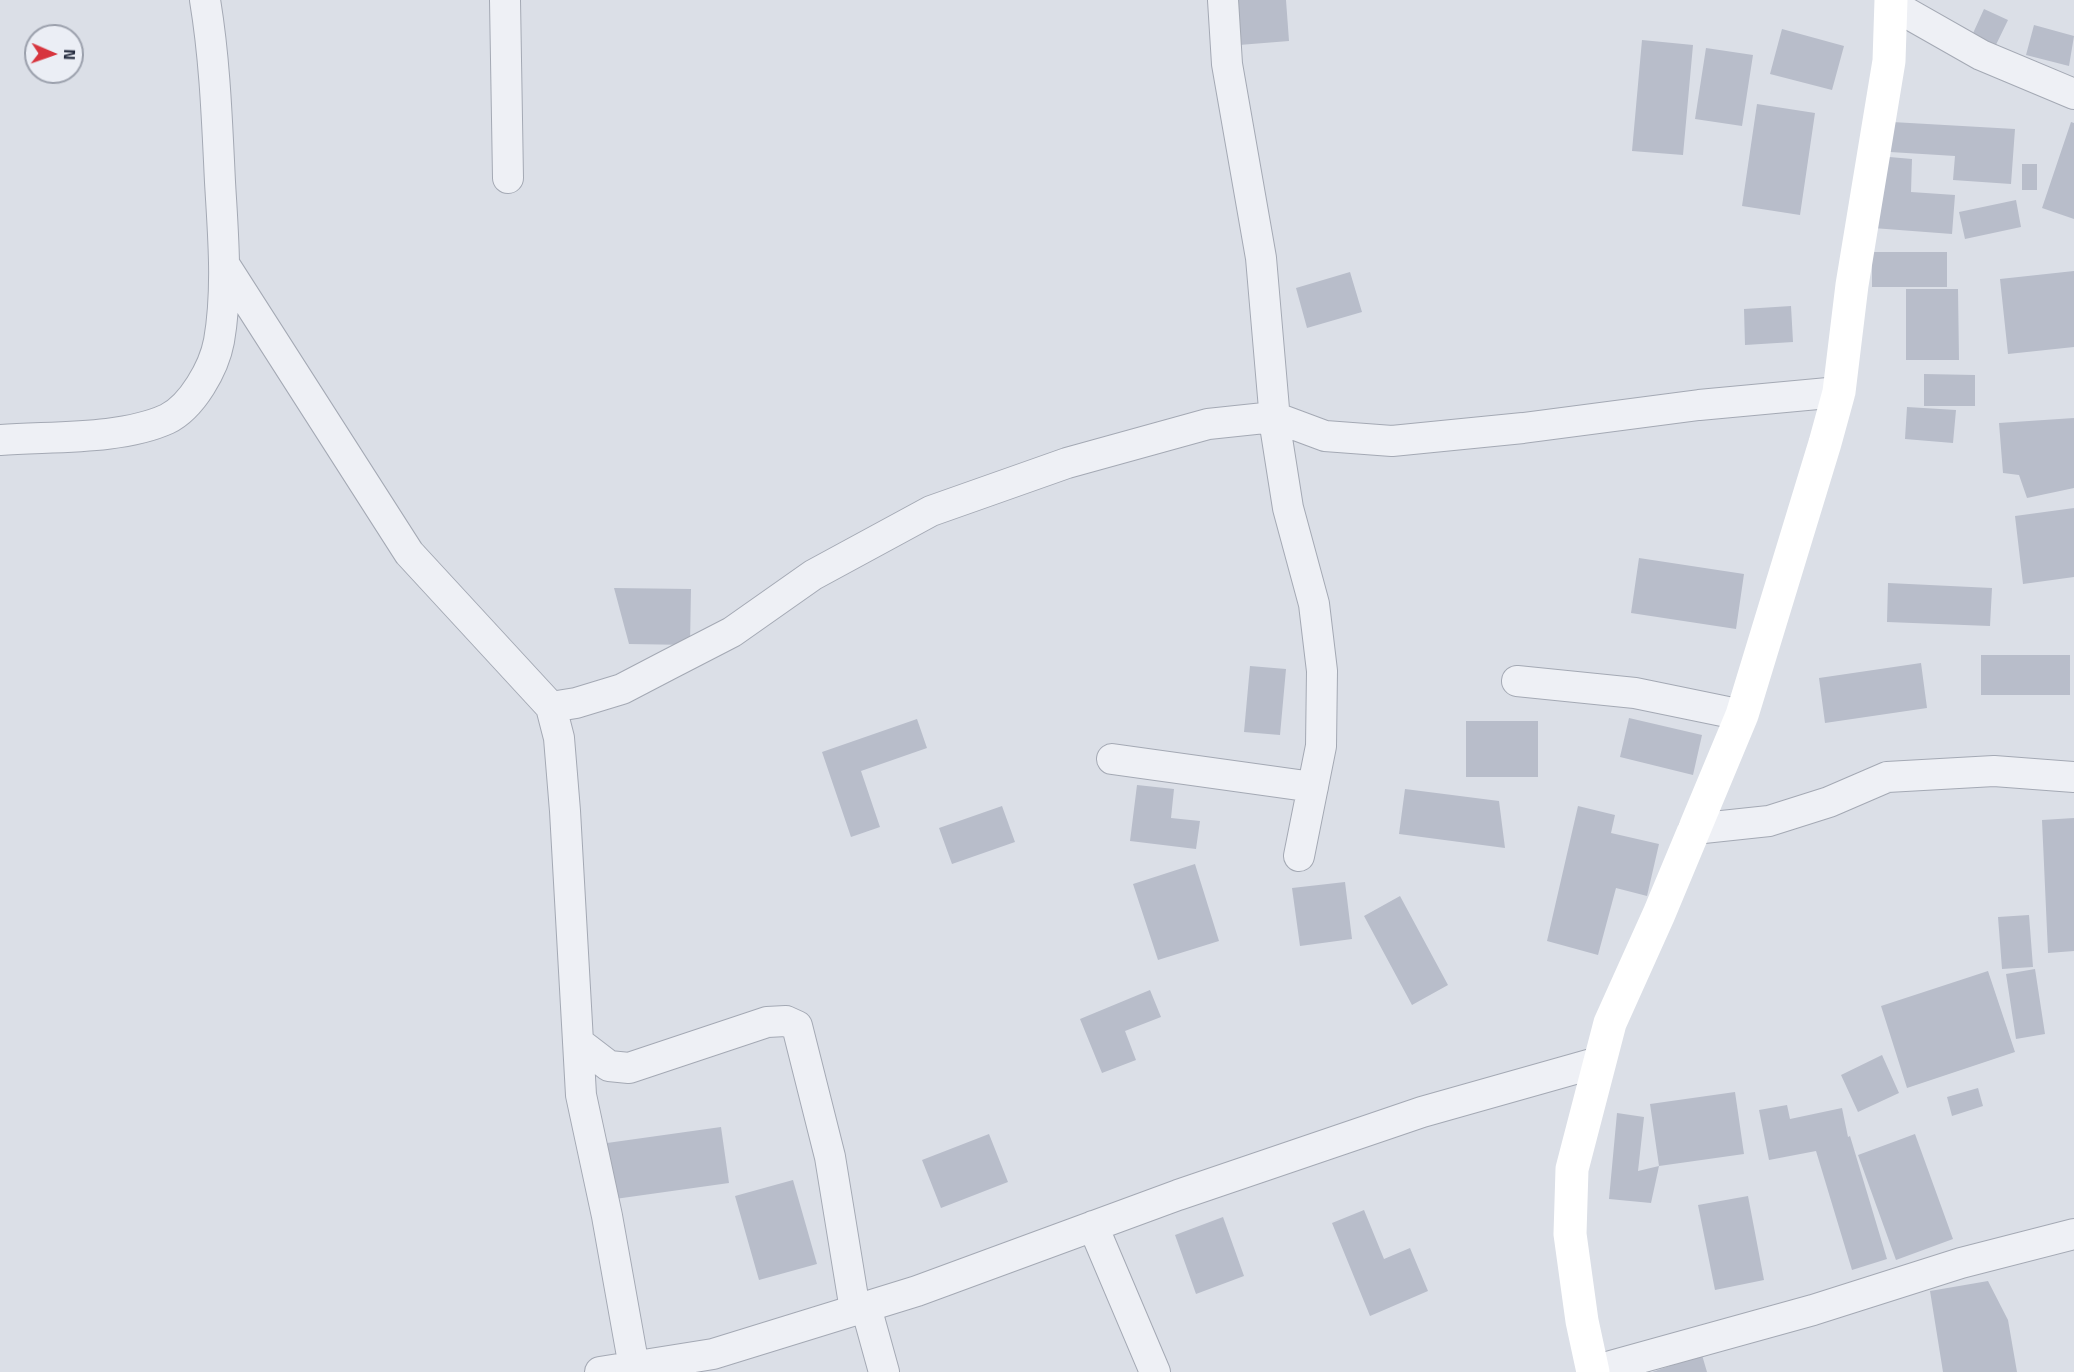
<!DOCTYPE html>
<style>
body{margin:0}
#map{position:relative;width:2074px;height:1372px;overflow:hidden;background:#dbdfe7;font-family:"Titillium Web",sans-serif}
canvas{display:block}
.north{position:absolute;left:24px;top:24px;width:60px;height:60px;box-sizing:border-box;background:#ebeef5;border:2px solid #9ba0ac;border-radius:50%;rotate:92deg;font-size:16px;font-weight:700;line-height:24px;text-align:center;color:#242b3e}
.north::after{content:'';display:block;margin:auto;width:21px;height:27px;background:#d7353e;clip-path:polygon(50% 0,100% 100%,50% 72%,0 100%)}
</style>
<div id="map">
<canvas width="2074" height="1372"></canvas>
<div class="north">N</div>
</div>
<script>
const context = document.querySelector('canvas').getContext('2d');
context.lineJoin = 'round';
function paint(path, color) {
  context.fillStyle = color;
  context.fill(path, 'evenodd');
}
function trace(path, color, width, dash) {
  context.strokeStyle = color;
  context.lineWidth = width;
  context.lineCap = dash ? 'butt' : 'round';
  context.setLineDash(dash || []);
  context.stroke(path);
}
const building = new Path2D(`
 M1235,0H1286L1289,41L1239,45Z
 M1984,9L2008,20L1992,53L1969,42Z
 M2034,25L2074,36L2069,66L2026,55Z
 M1782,29L1844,46L1832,90L1770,74Z
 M1642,40L1693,45L1683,155L1632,151Z
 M1706,48L1753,55L1742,126L1695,119Z
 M1757,104L1815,113L1800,215L1742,206Z
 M1892,122L2015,129L2011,184L1953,180L1955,156L1890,152Z
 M2071,122L2074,123V219L2042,208Z
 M1878,156L1912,159L1911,192L1955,195L1952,234L1873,228Z
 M2022,164H2037V190H2022Z
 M2016,200L2021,227L1965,239L1959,212Z
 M1872,252H1947V287H1872Z
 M2074,271V347L2008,354L2000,279Z
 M1350,272L1362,312L1307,328L1296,288Z
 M1906,289H1958L1959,360H1906Z
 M1791,306L1793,342L1745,345L1744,309Z
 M1924,374L1975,375V406H1924Z
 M1907,407L1956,410L1953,443L1905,439Z
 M2074,418V488L2027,498L2019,475L2003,473L1999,423Z
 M2074,508V577L2023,584L2015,516Z
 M1639,558L1744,574L1736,629L1631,613Z
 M1888,583L1992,588L1990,626L1887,622Z
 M614,588L691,589L690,645L629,644Z
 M1981,655H2070V695H1981Z
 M1921,663L1927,708L1825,723L1819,678Z
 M1250,666L1286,669L1280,735L1244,732Z
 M1629,718L1702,735L1693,775L1620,757Z
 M917,719L927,748L861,771L880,827L851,837L822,752Z
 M1466,721H1538V777H1466Z
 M1137,785L1174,789L1171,818L1200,821L1196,849L1130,841Z
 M1405,789L1499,801L1505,848L1399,834Z
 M1002,806L1015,842L952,864L939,828Z
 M1578,806L1615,815L1611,833L1659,844L1647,896L1616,888L1598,955L1547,941Z
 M2074,818V951L2048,953L2042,820Z
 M1195,864L1219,941L1158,960L1133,884Z
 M1345,882L1352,939L1300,946L1292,888Z
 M1400,896L1448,985L1412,1005L1364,916Z
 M2029,915L2033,967L2002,969L1998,917Z
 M2035,969L2045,1034L2016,1039L2006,974Z
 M1988,971L2015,1052L1907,1088L1881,1006Z
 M1150,990L1161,1017L1125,1031L1136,1060L1102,1073L1080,1019Z
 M1882,1055L1899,1093L1858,1112L1841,1075Z
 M1978,1088L1983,1106L1952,1116L1947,1097Z
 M1735,1092L1744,1154L1659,1166L1650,1104Z
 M1787,1105L1790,1119L1842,1108L1848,1137L1850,1136L1887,1259L1852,1270L1816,1151L1769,1160L1759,1110Z
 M1617,1113L1644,1117L1638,1171L1659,1166L1651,1203L1609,1199Z
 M721,1127L729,1183L615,1199L607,1143Z
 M989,1134L1008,1182L941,1208L922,1160Z
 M1915,1134L1953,1239L1896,1260L1858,1155Z
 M793,1180L817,1264L759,1280L735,1196Z
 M1748,1196L1764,1280L1715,1290L1698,1205Z
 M1364,1210L1384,1259L1410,1248L1428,1291L1370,1316L1332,1223Z
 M1223,1217L1244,1276L1196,1294L1175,1235Z
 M1988,1281L2008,1320L2017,1372H1943L1930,1291Z
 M1702,1355L1707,1372H1652Z`);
const street = new Path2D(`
 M505,0L508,178
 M1223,0L1227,64L1261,258L1276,432L1288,508L1314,604L1322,671L1321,746L1299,856
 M1893,5L1981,55L2074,94
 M224,264L409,553L551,707L559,738L565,811L581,1095L607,1216L634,1367
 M0,440C51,436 121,440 167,419C192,407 214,368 219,341C228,289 223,234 220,182C217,121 215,60 205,0
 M1517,681L1635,693L1742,715
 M551,707L576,703L622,689L668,665L732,632L813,575L931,511L1067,463L1208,424L1274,417L1325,436L1392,441L1523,428L1699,405L1839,392
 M1112,759L1313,787
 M1694,829L1769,821L1829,802L1887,777L1994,771L2074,777
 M579,1043L609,1066L629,1068L767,1022L786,1021L797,1026L830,1157L855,1310
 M1093,1226L1155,1372
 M866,1307L884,1372
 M1593,1371L1813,1310L1961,1263L2074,1234
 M600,1372L713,1354L917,1291L1178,1195L1422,1112L1599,1062`);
const secondary = new Path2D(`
 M1593,1372L1582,1321L1570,1234L1572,1169L1610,1023L1659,914L1742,715L1825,443L1839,392L1852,285L1889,61L1891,0`);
paint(building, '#b8bdca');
trace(street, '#a4a9b4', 32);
trace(street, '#eef0f5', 30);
trace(secondary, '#fff', 33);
</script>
